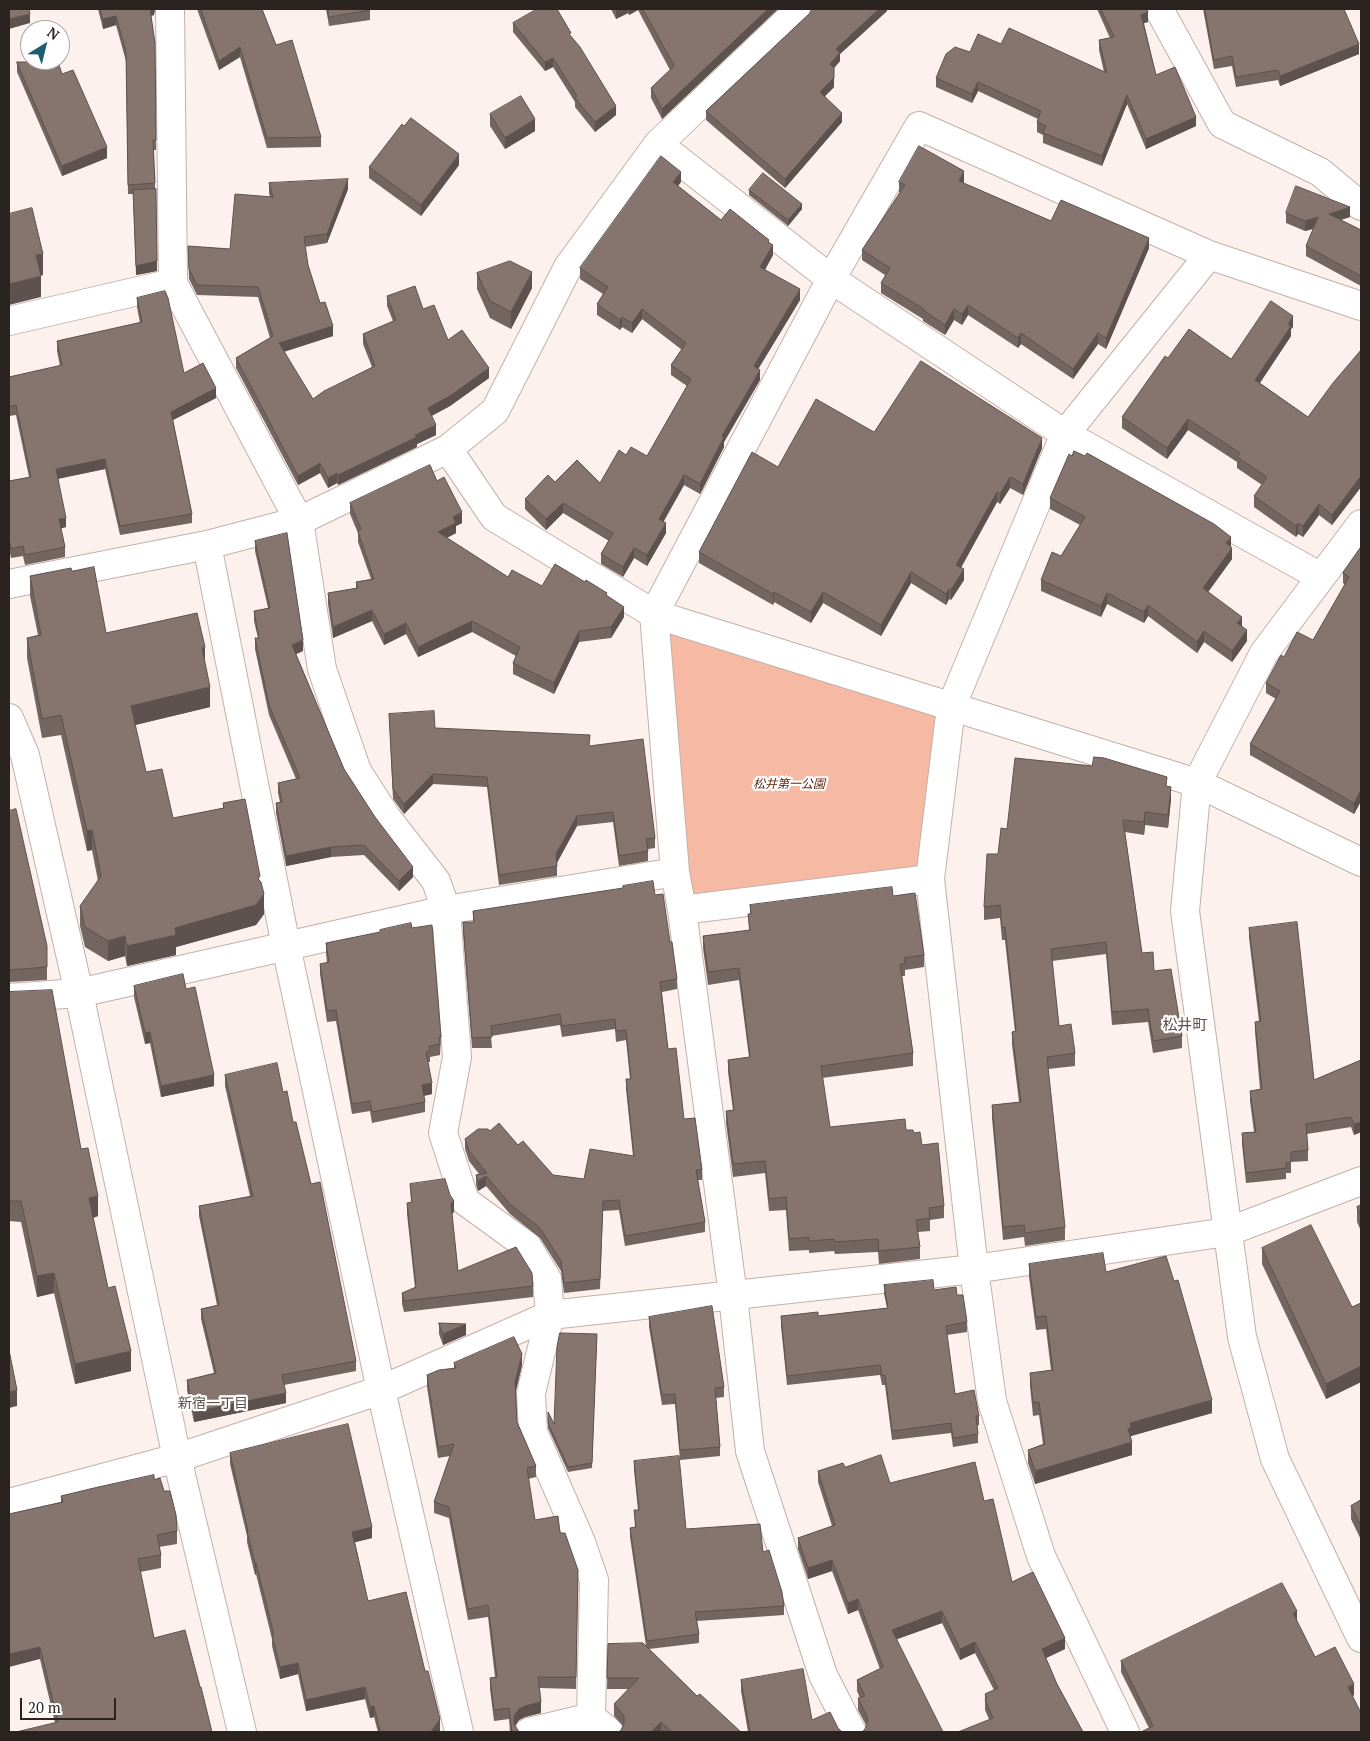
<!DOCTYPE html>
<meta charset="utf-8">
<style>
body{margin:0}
#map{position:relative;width:1370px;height:1741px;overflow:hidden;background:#fdf1ed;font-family:"PT Serif",serif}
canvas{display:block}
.frame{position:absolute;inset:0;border:10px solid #2a2320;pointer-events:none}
.north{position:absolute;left:20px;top:20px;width:50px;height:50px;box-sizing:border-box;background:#fff;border:1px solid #aaa7a6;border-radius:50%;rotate:36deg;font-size:14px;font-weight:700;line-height:20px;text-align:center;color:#2a2320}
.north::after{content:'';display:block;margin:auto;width:18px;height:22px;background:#1b5e72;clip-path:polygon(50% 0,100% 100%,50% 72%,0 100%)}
.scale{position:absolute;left:20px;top:1698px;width:96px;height:22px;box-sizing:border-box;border:2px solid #2a2320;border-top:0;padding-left:6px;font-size:15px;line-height:18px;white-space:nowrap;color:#2a2320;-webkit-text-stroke:4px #fff;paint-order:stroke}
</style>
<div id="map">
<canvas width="1370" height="1741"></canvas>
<div class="frame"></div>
<div class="north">N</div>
<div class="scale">20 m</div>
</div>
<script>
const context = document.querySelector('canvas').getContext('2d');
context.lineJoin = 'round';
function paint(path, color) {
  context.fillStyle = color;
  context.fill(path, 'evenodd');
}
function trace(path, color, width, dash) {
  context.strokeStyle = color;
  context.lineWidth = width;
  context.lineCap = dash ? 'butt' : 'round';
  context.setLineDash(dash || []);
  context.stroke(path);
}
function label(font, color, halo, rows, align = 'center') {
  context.font = font + ' "PT Serif","Noto Sans JP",serif';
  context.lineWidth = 4.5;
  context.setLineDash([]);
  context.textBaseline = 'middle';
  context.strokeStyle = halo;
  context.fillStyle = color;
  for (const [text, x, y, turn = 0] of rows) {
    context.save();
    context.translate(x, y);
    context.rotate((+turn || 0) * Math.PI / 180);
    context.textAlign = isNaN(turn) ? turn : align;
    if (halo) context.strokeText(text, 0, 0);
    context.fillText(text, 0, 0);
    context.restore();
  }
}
const green = new Path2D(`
 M664,628L938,717L921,881L682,910Z`);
const minor = new Path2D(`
 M170,9L173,283L299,521L322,669L357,771L387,818L436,881L446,910L457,1057L443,1133L465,1201L527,1246L547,1279L550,1315L531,1393L533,1432L581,1542L594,1580L591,1717
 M1159,9L1222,124L1320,172L1361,206
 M658,144L831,279L1065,434L1321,577
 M9,321L173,283
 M448,449L494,517L654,614L1197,783L1361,862
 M1361,524L1264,653L1197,783L1185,911L1242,1337L1275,1459L1361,1638
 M207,545L286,946L381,1390L459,1732
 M9,584L207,545L299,521L448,449L495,411L568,267L658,144L798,11V9
 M9,718L25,755L79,993L177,1458L242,1732
 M682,910L930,879
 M9,998L79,993L446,910L675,872
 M9,1503L177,1458L381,1390L550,1315L974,1269L1227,1232L1361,1181
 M529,1732L591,1717L609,1732
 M852,1732L823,1675L750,1451L733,1296L682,910L675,872L654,614L831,279L919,126L1209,255L1361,306
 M1125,1732L1041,1556L992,1401L974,1269L930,879L951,707L1065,434L1209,255`);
const wall = new Path2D(`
 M98,9H155L154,15L151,16L155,43L156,150H153L155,183L157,271L136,275L133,194H128L126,61L116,25L103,29Z
 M197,9H262L276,45L321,137V147L267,148L240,57L219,70Z
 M326,9H370V20L329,26Z
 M611,9H778L662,119L651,98V88L670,70L638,10L629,15L628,13L616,19Z
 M887,9V11L840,54V61L834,68V87L825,96L842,122L785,188L706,120V111L809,14Z
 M1097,9H1147L1148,22L1144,23L1156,75L1196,126L1146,149L1127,104L1102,166L1043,143V135L1037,132V122L1038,119L978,91L972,103L936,87V78L970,52L1001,44L1104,72L1099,50V40L1110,38Z
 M1203,9H1344L1359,54L1280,86L1278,80L1236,87L1232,66L1214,69Z
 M513,23L571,36L616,115L595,132L575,107V102L553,67L545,71L513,32Z
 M17,62L62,74L107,158L62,176L17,72Z
 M490,114L535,131L505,149L490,126Z
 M459,165L421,216L369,178V167Z
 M681,182L678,186L721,220L769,242L773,255L765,270L800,300L758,369L760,380L724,442V447L700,494L684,485L664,521L666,533L647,566L634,558L623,577L601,564V554L609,541L563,513L546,530L525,509V499L555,482L600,483L626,455L647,456L687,386L671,375V365L682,350L642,319L632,333L622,327L620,330L597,315V304L603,294L580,279V268Z
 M899,182H964L963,183L1051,221L1149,248L1106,349L1098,344L1073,379L1021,344L1018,348L968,315L962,325L954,320L945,335L923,321V319L881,293V283L885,275L862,260V250L900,193L899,192Z
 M269,183L348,189L327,243L305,247L308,265L320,303L333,336L284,352L313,399L372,367L363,344V334L393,321L387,306V296L423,309L448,340L489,378L450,406L431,416L436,435L417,444V447L338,485L337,483L328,488L320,473L298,485L236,368V358L270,338L258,297L197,295L189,279L188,246L230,249L270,197L269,193Z
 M749,190L802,209L788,226L749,195Z
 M1286,213L1350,217L1341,220L1361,230V286L1306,256V246L1313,229L1305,231L1286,223Z
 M477,273L532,288L511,329L490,318L477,289Z
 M137,298L184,373L216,398L173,420L192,514V523L120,535L105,469L58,479L66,527L61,528L65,547V557L25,565L23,556L11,558L9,548V481L29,477L16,415L9,416V377L60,366L57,351V341L140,323L137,307Z
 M1293,327L1291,329V336L1260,383L1308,417L1361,350V487L1332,525L1319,515L1303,537L1298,534L1296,537L1254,507V496L1262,485L1237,468V462L1188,430L1167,459L1122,428V417L1168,358L1231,359Z
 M874,432L1042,448L1023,495L1010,488L1000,504L997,502L961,568L964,580L951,600L949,599L946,605L911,583L881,636L823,603L811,623L774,602L773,605L699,563V552L778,467Z
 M437,481L462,523L456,526V533L447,538L508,577L542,586L607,596L624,617L611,638L579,642L554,694L513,674V663L516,656L472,632L418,657L406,634L384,645L372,621L333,638L328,604V593L356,588V582L371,579L358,542V533L350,514V503Z
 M1050,498L1231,547L1232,559L1208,592L1242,626L1247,641L1232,662L1204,642L1197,653L1148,616L1144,623L1107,604L1101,617L1041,591V580L1061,556L1080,525L1050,509Z
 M255,541L303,651L296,654L344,769L413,877L399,891L364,855L331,857L286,866L276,813V803L280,802L278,793V783L296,779L269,715L255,649V638H258L254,621V611L268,608L255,551Z
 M1361,547V801L1354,814L1250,755V744L1276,699L1266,693V683L1284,657L1313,640L1345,585L1343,583V573Z
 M72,571L106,633L205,662L210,707L135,725L146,772L173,818L223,808V803L260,881L264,914L256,925L176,947V955L127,966L125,956L108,961L85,947L80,926V906L98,881L92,850L87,851L61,735L42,738L27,658V638L38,635L30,596V576Z
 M389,714L435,728L590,746L655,838V848L648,849V861L619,866L613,822L577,826L557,863V876L499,885L487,787L433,784L404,814L393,799Z
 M1167,786L1171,799L1168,828L1145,825L1144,835L1125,832L1142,953L1154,971L1182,1036V1048L1153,1053L1148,1022L1112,1025L1106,954L1052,961L1059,1026L1075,1053V1066L1048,1069L1065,1227V1240L1025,1246L1024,1237L1003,1240L992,1118V1105L1019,1102L1012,1044V1032H1015L1005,940H1002L1000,918L984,920V907L998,854L1007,829Z
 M9,811L47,967V980L9,982Z
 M655,895L670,942L677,979V989L662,992L668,1049L684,1119L702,1170V1180H698L705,1222V1232L625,1246L619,1210L603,1211L600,1289L564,1293L561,1271L540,1238L510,1214L486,1186L478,1191L476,1185V1175L479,1174L469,1161L465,1149V1139L490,1131L518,1145L553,1175L584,1179L633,1156L626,1089V1079H630L626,1040L616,1042L615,1029L562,1037L560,1025L491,1036L492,1048H472L463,932V922H473V911Z
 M893,896L924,955V967L905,970V976H902L913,1053V1066L822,1078L830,1127L906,1130L914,1133L922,1145L944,1206V1218L930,1220V1231L918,1232L920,1247V1259L879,1264L878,1252L835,1254L834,1251L809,1253V1250L789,1251L786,1210L769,1211L765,1173L733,1177L726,1123V1111L733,1110L728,1072V1060L749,1057L739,980L708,985L703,948V936L749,930L748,914H750V905Z
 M412,928L441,1037L440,1055L430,1057V1062H428L432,1094L424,1096L425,1102V1112L372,1123L370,1111L352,1114L336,1021L327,1022L320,974V964L327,963L326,953V943Z
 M1249,928L1314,1080L1361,1060V1132L1354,1135L1351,1127L1307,1134L1308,1150V1161L1291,1162V1173H1286V1179L1246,1183L1242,1144V1133L1254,1132L1250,1101V1091L1260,1089L1255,1032V1022L1259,1021L1249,938Z
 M134,986L186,989L214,1086L161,1097L150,1043L145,1044L134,997Z
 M9,992L81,1149L98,1216L93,1218L108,1288L131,1371L75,1384L54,1293L37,1297L21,1222L9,1221Z
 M225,1075L283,1092L293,1122L311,1184L356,1361V1371L284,1385L286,1403L194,1422L187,1390V1380L214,1373L201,1319V1309L217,1305L199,1216V1206L250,1196L225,1086Z
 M410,1184L454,1212L452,1214L458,1271L533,1286V1297L404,1312L402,1304V1293L415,1288L407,1214V1203L411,1202Z
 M1361,1205V1231L1357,1222V1207Z
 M1262,1248L1352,1307L1361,1303V1382L1326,1399L1262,1264Z
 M1029,1264L1106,1272L1212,1413L1131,1436L1132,1455L1035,1484L1028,1463V1450L1043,1444L1039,1415L1033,1416L1030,1386V1373L1051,1370L1046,1329L1036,1330L1029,1277Z
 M884,1285L934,1290L957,1295L967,1322V1332L947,1335L955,1394L979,1416V1425L977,1426L978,1434V1443L953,1447L951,1433L892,1440L885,1385H882L880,1375L787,1385L781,1326V1316H818L887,1308L884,1294Z
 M649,1317L724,1387V1397L716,1398L720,1447V1456L680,1460L675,1404L662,1405L649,1327Z
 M439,1323L466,1335L443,1345L439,1334Z
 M597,1334L592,1468L568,1472L548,1428V1412L554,1424Z
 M454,1363L522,1365L516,1391L517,1422L536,1466V1477L528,1479L535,1520L560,1533L578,1570L576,1689L540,1688L541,1713L525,1717L519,1720L515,1726L519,1732H510L509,1719L494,1721L490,1689V1678L495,1677L488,1617L468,1620L449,1518L434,1513V1502L450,1456L438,1458L427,1387V1375L454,1368Z
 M230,1453L372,1538L355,1542L368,1601L440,1731L439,1732H378L374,1717L370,1718L365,1699L306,1711L298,1674L280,1679L272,1646V1639L256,1574L255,1575L247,1542V1536L230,1464Z
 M634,1461L686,1529L763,1552L784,1606V1615L697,1621L699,1634V1643L649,1649L697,1696L741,1732H619L621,1730L623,1726L614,1716V1704L629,1689H607L608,1644L646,1646L630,1537V1528L635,1527L634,1510H638L634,1470Z
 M845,1467L890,1483L984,1501L1012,1582L1065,1649L1046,1658L1057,1684L1083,1732L989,1719L985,1710V1694L994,1690L975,1653L960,1660L942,1623L897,1639L865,1729L866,1725L858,1710V1698H860L857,1691V1680L880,1669L858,1610L848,1614L832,1571L808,1579L798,1549V1538L832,1526L818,1482V1471Z
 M154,1480L164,1491L177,1531V1544L159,1547L161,1555V1568L140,1572L154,1638L200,1687L55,1723L40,1659L9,1514L61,1502V1496Z
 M1361,1500V1540L1351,1519V1506Z
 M1297,1621L1315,1657L1354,1695L1353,1696L1149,1728L1121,1672V1661Z
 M741,1680L812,1720L838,1728L842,1732H748L741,1691Z`);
const shadedWall = new Path2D(`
 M150,9H155L154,15L150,16Z
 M616,9H628V13L616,19Z
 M629,9H638V10L629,15Z
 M768,9H778L662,119V109Z
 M879,9H887V11L840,54V61L830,73V64L836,49Z
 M1148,12V22L1141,24V15Z
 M30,14V23L9,29V19Z
 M116,16V25L103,29V19Z
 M1359,44V54L1280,86V76Z
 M240,47V57L219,70V61Z
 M553,58V67L545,71V62Z
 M834,78V87L820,101V92Z
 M978,82V91L972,103V94Z
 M1127,95V104L1102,166V156Z
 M616,106V115L595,132V122Z
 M842,113V122L785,188V179Z
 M1196,117V126L1146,149V139Z
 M535,119V131L505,149V138Z
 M107,147V158L62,176V166Z
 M459,154V165L421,216V205Z
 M964,171V182L959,192V181Z
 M681,172V182L673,192V182Z
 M9,177H10V188L9,189Z
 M348,179V189L327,243V234Z
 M802,204V209L788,226V220Z
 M1350,207V217L1329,223V214Z
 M1318,217V227L1305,231V221Z
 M1149,238V248L1106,349V338Z
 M773,245V255L760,278V267Z
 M43,254V275L36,277V255Z
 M157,261V271L136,275V266Z
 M532,272V288L511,329V312Z
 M41,276V297L9,305V284Z
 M800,289V300L754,376V366Z
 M968,305V315L962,325V314Z
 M642,309V319L632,333V323Z
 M954,309V320L945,335V325Z
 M1293,316V327L1291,329V336L1255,390V380Z
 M622,317V327L620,330V320Z
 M333,326V336L279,353V343Z
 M1021,333V344L1018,348V338Z
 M1098,333V344L1073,379V369Z
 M489,368V378L450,406L428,418V408Z
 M760,370V380L724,442V447L700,494V484L722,436Z
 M216,388V398L171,421V412Z
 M1188,419V430L1167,459V448Z
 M436,425V435L417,444V447L338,485V475Z
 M1042,438V448L1023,495V484Z
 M105,459V469L56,479V469Z
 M320,463V473L298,485V476Z
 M337,473V483L328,488V478Z
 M684,475V485L659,529V519Z
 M1361,476V487L1332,525V515Z
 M1010,477V488L1000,504V494Z
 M997,492V502L956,576V565Z
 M563,503V513L546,530V519Z
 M1319,504V515L1303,537V526Z
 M462,512V523L456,526V533L438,542V532L453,517Z
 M66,518V527L59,529V519Z
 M666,523V533L647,566V555Z
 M1298,523V534L1296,537V526Z
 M1231,537V548L1226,543Z
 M634,548V558L623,577V567Z
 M1232,548V559L1203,599V588Z
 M964,569V580L951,600V590Z
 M911,572V583L881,636V625Z
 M949,589V599L946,605V594Z
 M774,592V602L773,605V594Z
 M823,592V603L811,623V612Z
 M1107,593V604L1101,617V606Z
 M1148,605V616L1144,623V612Z
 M624,607V617L611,638V627Z
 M372,610V621L333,638V627Z
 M1242,617V628L1237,623Z
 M472,621V632L418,657V647Z
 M406,623V634L384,645V634Z
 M1247,630V641L1232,662V651Z
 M579,631V642L554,694V683Z
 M1204,631V642L1197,653V642Z
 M303,640V651L292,656V645Z
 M205,647V667L202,648Z
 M210,687V707L131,726V706Z
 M433,774V784L404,814V804Z
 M1171,787V799L1168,828V815Z
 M1361,790V801L1354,814V803Z
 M1145,812V825L1144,835V822Z
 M577,816V826L556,864V854Z
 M92,830V850L87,851V831Z
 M331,847V857L286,866V856Z
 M413,867V877L399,891V881Z
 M264,894V914L256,925L176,947V955L127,966V946Z
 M125,936V956L108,961V941Z
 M150,1032V1043L145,1044V1033Z
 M214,1075V1086L161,1097V1086Z
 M432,1083V1094L422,1096V1085Z
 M1361,1122V1132L1354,1135V1124Z
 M486,1176V1186L478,1191V1181Z
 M98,1196V1216L89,1219V1198Z
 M454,1201V1212L451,1215V1204Z
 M54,1273V1293L37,1297V1276Z
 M466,1324V1335L443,1345V1334Z
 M131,1351V1371L75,1384V1364Z
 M522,1354V1365L515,1394V1382Z
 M1361,1366V1382L1326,1399V1384Z
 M17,1390V1406L9,1408V1392Z
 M286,1393V1403L194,1422V1412Z
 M1212,1400V1413L1131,1436V1441L1128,1429L1130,1423Z
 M1132,1442V1455L1035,1484V1471Z
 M372,1527V1538L352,1543V1532Z
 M832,1560V1571L808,1579V1568Z
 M255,1563H256V1574L255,1575Z
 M858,1599V1610L848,1614V1603Z
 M942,1611V1623L892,1641V1630Z
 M1297,1611V1622L1293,1613Z
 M1065,1638V1649L1042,1660V1649Z
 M975,1642V1653L960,1660V1649Z
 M40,1647V1659L9,1667V1654Z
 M298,1663V1674L280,1679V1667Z
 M1354,1684V1695L1348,1698V1687Z
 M365,1687V1699L306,1711V1700Z
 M541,1702V1713L525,1717L519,1720L514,1727V1732V1716L519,1709L525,1706Z
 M374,1706V1717L370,1718V1707Z
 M440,1719V1731L439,1732H431Z
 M661,1722V1732H651Z`);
const building = new Path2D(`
 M9,9H29L30,14L9,19Z
 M100,9H150L155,43L156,140H153L155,183L128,185L126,52L116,16L103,19Z
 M201,9H262L276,45L292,40L321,137L267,138L240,47L219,61Z
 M328,9H370V10L329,17Z
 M537,9H557L571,33L569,34L580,47L616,106L595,122L575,98L577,96L553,58L545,62L513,23Z
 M643,9H768L662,109L651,88L674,66Z
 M812,9H879L836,49L840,53L830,64L834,68V78L820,92L842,113L785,179L706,111L809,14Z
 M1101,9H1147L1148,12L1141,15L1156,75L1175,67L1196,117L1146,139L1127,95L1102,156L1043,133L1046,126L1037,122L1041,111L978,82L972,94L936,78L946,54L955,47L970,52L978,34L1001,44L1009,28L1107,73L1099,40L1114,37Z
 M1205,9H1344L1359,44L1280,76L1278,70L1236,77L1232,56L1214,60Z
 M17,62H58L62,74L73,70L107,147L62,166Z
 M521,96L535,119L505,138L490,114Z
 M411,118L459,154L421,205L369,167L402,124L404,126Z
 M919,146L964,171L959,181L1051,221L1061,200L1149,238L1106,338L1098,333L1073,369L1021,333L1018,338L968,305L962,314L954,309L945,325L923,310L924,309L881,283L890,268L862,250L905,185L899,182Z
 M661,156L681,172L673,182L721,220L730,209L769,240L768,242L773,245L760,267L800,289L754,366L760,370L722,436L724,437L700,484L684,475L659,519L666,523L647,555L634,548L623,567L601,554L613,533L563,503L546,519L525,499L548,475L555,482L577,460L600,483L619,450L626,455L631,447L647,456L691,379L671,365L686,343L642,309L632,323L622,317L620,320L597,304L608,287L580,268Z
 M763,173L802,204L788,220L749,190Z
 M348,179L327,234L304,237L308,265L320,303L325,302L333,326L279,343L313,399L324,391L375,366L363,334L396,320L387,296L415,286L423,309L434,305L448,340L462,330L489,368L450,396L428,408L436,425L415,435L417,437L338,475L337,473L328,478L320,463L298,476L236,358L273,336L258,287L197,285L189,269L188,246L230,249L235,194L273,197L269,183Z
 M1296,186L1350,207L1329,214L1361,230V276L1306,246L1318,217L1305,221L1286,213Z
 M156,189L157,261L136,266L133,190Z
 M32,208L43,254L36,255L41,276L9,284V214Z
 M510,261L532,272L511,312L490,301L477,273Z
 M165,291L168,298L184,373L203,363L216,388L171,412L192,514L120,526L105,459L56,469L66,518L59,519L65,547L25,555L23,546L11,549L9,539V481L31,477L16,405L9,407V377L62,365L57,341L142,322L137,298Z
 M1271,301L1293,316L1288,324L1291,326L1255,380L1308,417L1333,383L1361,350V476L1332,515L1319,504L1303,526L1298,523L1296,526L1254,496L1267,477L1237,457L1240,453L1188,419L1167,448L1122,417L1165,356L1168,358L1189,329L1231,359Z
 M921,361L1042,438L1023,484L1010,477L1000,494L997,492L956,565L964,569L951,590L949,589L946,594L911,572L881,625L823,592L811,612L774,592L773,594L699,552L752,452L778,467L816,399L874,432Z
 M1074,451L1085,456L1087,453L1214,524L1231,537L1226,543L1232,548L1203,588L1242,617L1237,623L1247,630L1232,651L1204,631L1197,642L1148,605L1144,612L1107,593L1101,606L1041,580L1052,552L1061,556L1085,517L1050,498L1069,454L1072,456Z
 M430,465L437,481L444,477L462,512L453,517L456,523L438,532L508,577L512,570L542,586L555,564L585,582L586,580L607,593L606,595L624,607L611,627L579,631L554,683L513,663L520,647L472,621L418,647L406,623L384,634L372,610L333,627L328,593L358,588L356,582L374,579L358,532L361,529L350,503Z
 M287,533L303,640L292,645L344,769L375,817L413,867L399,881L364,845L331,847L286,856L276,803L282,802L278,783L300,778L269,705L255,638H259L254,611L270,608L255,541Z
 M1361,547V791V790L1354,803L1250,744L1280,691L1266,683L1281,655L1284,657L1297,632L1313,640L1349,577L1343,573Z
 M94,567L106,633L197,613L205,647L202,648L210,687L131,706L146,772L162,769L173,818L224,808L223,803L245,799L260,876L258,879L261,882L264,894L256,905L175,928L176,935L127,946L125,936L108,941L85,927L80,906L101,876L92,830L87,831L61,715L42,719L27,638L41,635L30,576L71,568L72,571Z
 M434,711L435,728L590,735L589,746L643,739L655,838L646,839L648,851L619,856L613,812L577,816L556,854L557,866L499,875L487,777L433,774L404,804L393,789L389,714Z
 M1094,757L1104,758L1167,777L1166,786L1171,787L1168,815L1145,812L1144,822L1123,820L1142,953L1153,952L1154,971L1171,969L1182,1036L1153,1041L1148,1009L1112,1012L1106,942L1051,949L1059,1026L1071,1024L1075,1053L1047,1057L1065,1227L1025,1233L1024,1225L1003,1227L992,1105L1021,1102L1012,1032L1016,1031L1005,927L1002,928L1000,905L984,907L987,854H998L1001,828L1007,829L1015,758L1092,766Z
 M16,809L47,946V967L9,970V811Z
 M653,881L655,895L663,894L670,942H672L677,979L660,982L668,1049L676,1048L684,1119L695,1118L702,1170H696L705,1222L625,1236L619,1200L603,1201L600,1279L564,1283L561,1261L540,1228L510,1204L486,1176L478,1181L476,1175L487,1173L469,1151L465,1139L478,1129H488L490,1131L499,1123L518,1145L523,1141L553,1175L584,1179L590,1149L634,1156L626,1079H631L626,1030L616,1031L615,1019L562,1026L560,1014L491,1026L492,1037L472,1038L463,922H474L473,911L623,888V886Z
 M892,887L893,896L915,893L924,955L904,958L905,964H900L913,1053L821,1066L830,1127L905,1119L906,1130H913L914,1133L920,1132L922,1145L938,1143L944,1206L929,1208L930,1218L916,1220L920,1247L879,1251L878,1239L835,1242L834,1239L809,1241V1237L789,1239L786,1197L769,1199L765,1161L733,1164L726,1111L734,1110L728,1060L750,1057L739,968L708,972L703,936L750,930L748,914H751L750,905Z
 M1297,922L1314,1080L1361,1060V1122L1354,1124L1351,1117L1306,1124L1308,1150L1291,1152V1162L1286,1163V1168L1246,1173L1242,1133L1256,1132L1250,1091L1262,1089L1255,1022L1261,1021L1249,928Z
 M411,923L412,928L432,925L441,1037H439L440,1044L429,1046L430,1051L426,1052L432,1083L422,1085L425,1102L372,1112L370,1101L352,1104L336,1010L327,1011L320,964L329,962L326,943L380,932V930Z
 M183,974L186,989L195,987L214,1075L161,1086L150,1032L145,1033L134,986Z
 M52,990L81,1149L88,1148L98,1196L89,1198L108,1288L115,1286L131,1351L75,1364L54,1273L37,1276L21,1201H9V992Z
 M277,1063L283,1092L287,1091L293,1122H296L311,1184L320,1182L356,1361L282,1375L286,1393L194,1412L187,1380L216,1373L201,1309L219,1305L199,1206L253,1196L225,1075Z
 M445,1179L450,1195L454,1201L451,1204L458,1271L516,1247L532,1273L533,1286L404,1301L402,1293L416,1287L407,1203L412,1202L410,1184Z
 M1361,1205V1215L1357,1207Z
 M1311,1225L1352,1307L1361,1303V1366L1326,1384L1262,1248Z
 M1103,1253L1106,1272L1166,1256L1174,1281L1178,1280L1212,1400L1130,1423L1131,1428L1128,1429L1132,1442L1035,1471L1028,1450L1045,1444L1039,1402L1033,1403L1030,1373L1053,1370L1046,1316L1036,1317L1029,1264Z
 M933,1280L934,1290L956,1287L957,1295H963L967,1322L946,1326L955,1394L974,1390L979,1416H976L978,1434L953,1438L951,1423L892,1431L885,1375L882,1376L880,1365L787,1376L781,1316L818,1312V1316L888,1308L884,1285Z
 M712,1306L724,1387L715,1388L720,1447L680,1450L675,1394L662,1395L649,1317Z
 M439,1323L466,1324L443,1334Z
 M560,1333L597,1334L592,1463L568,1467L548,1423V1412L554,1424L557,1347Z
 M514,1337L522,1354L515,1382L517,1422L536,1466L527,1468L535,1520L558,1516L560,1533H565L578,1570L576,1677H538L541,1702L525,1706L519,1709L514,1716V1724L519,1732H512L509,1708L494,1710L490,1678L497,1677L488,1605L468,1609L449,1507L434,1502L454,1444L438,1447L427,1375L439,1370L456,1368L454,1363Z
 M9,1350L17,1390L9,1392Z
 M348,1424L372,1527L352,1532L368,1601L406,1592L425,1671H428L440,1719L431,1732H380L374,1706L370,1707L365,1687L306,1700L298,1663L280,1667L272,1635H274L256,1563H255L247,1531H248L230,1453Z
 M881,1455L890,1483L975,1462L984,1501L993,1499L1012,1582L1033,1572L1065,1638L1042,1649L1057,1684L1083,1732H958L993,1718L985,1699L987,1698L985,1694L998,1688L975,1642L960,1649L942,1611L892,1630L943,1732H862L865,1729L868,1721L866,1714L858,1698L865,1696L857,1680L883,1667L858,1599L848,1603L832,1560L808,1568L798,1538L835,1525L818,1471L843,1463L845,1467Z
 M679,1456L686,1529L760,1524L763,1552L769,1550L782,1592L784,1606L695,1612L699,1634L647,1641L630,1528L636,1527L634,1510H639L634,1461Z
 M154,1475V1480L160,1478L164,1491H170L176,1515L177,1531L157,1535L161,1555L138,1559L154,1638L185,1630L200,1687H201L212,1732H16L58,1722L40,1647L9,1654V1511V1514L63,1502L61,1496L94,1488Z
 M1361,1500V1526L1351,1506Z
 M1282,1583L1297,1611L1293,1613L1315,1657L1335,1647L1354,1684L1348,1687L1361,1713V1732H1141L1153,1726L1121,1661Z
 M643,1643L697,1696L700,1694L741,1732H672L661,1722L651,1732H619L621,1730L624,1724V1716L614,1704L639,1678H607L608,1644Z
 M803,1669L812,1720L830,1712L838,1728L842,1732H750L741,1680Z`);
const parkNames = [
 ["松井第一公園",789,785]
];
const neighbourhoodNames = [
 ["新宿一丁目",213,1404]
];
const quarterNames = [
 ["松井町",1185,1026]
];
paint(green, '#f6b9a3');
trace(minor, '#c3b1aa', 30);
trace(minor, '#fff', 28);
paint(wall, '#73655f');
paint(shadedWall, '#5e524e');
paint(building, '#86756f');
trace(building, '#5e524e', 1);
label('italic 12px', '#62250b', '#fff', parkNames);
label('14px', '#5d4e48', '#fff', neighbourhoodNames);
label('15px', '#5d4e48', '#fff', quarterNames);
</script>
